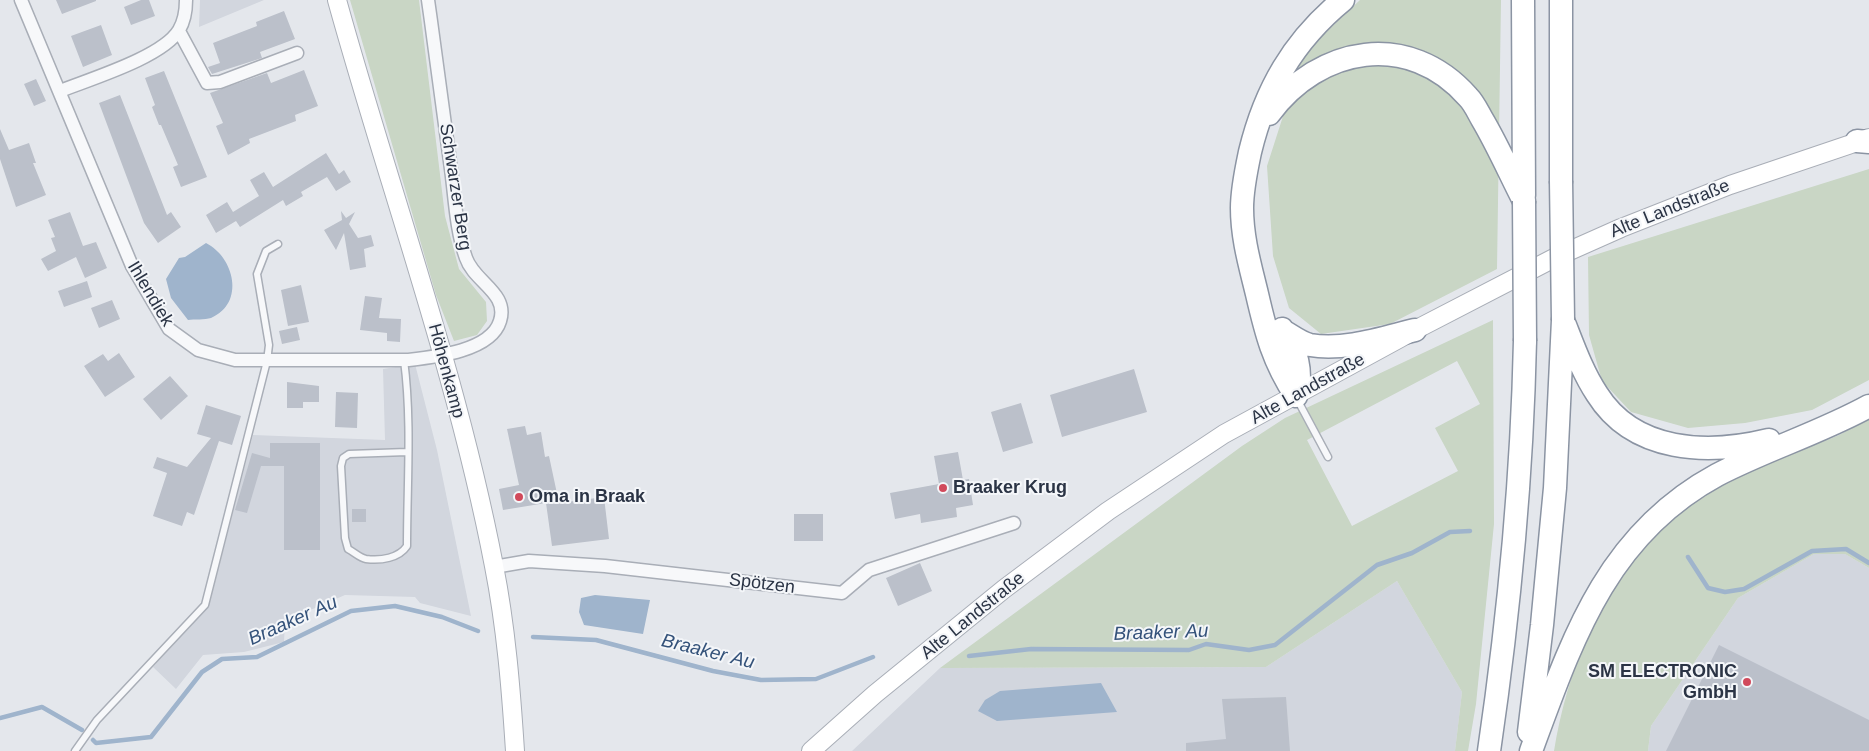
<!DOCTYPE html>
<meta charset="utf-8">
<style>
body{margin:0}
canvas{display:block;background:#e4e7ec}
</style>
<canvas width="1869" height="751"></canvas>
<script>
const context = document.querySelector('canvas').getContext('2d');
context.lineJoin = 'round';
function paint(path, color) {
  context.fillStyle = color;
  context.fill(path, 'evenodd');
}
function trace(path, color, width, dash) {
  context.strokeStyle = color;
  context.lineWidth = width;
  context.lineCap = dash ? 'butt' : 'round';
  context.setLineDash(dash || []);
  context.stroke(path);
}
function label(font, color, halo, rows, align = 'center') {
  context.font = font + ' Helvetica,sans-serif';
  context.lineWidth = 4;
  context.setLineDash([]);
  context.textBaseline = 'middle';
  context.strokeStyle = halo;
  context.fillStyle = color;
  for (const [text, x, y, turn = 0] of rows) {
    context.save();
    context.translate(x, y);
    context.rotate((+turn || 0) * Math.PI / 180);
    context.textAlign = isNaN(turn) ? turn : align;
    if (halo) context.strokeText(text, 0, 0);
    context.fillText(text, 0, 0);
    context.restore();
  }
}
const built = new Path2D(`
 M200,0H264L199,27Z
 M415,364L437,450L471,616L420,603L415,597L345,595L285,621L284,642L244,652L203,655L176,689L153,667L209,605L253,435L385,440L383,369Z
 M1814,554H1845L1869,568V751H1648L1651,726L1738,598Z
 M1397,581L1462,692L1455,751H852L940,668L1266,667Z`);
const green = new Path2D(`
 M350,0H419L445,216L459,269L486,302L487,321L477,335L454,341L436,295Z
 M1360,0H1501L1497,269L1390,324L1321,334L1289,308L1273,256L1267,166L1303,54Z
 M1869,169V380L1812,410L1745,423L1688,428L1631,412L1602,381L1589,335L1588,257Z
 M1493,320L1494,524L1476,704L1468,751H1455L1462,692L1397,581L1266,667L940,668L1242,446L1285,418ZM1457,361L1480,404L1435,428L1458,471L1352,526L1307,440Z
 M1869,419V568L1845,554H1814L1738,598L1651,726L1648,751H1554C1567,672 1598,593 1654,534C1675,512 1719,484 1747,470C1774,457 1804,449 1832,438C1845,433 1857,425 1869,419Z`);
const water = new Path2D(`
 M206,243C234,257 246,303 211,318C205,320 194,319 188,320L171,298L166,279L179,258L185,257Z
 M595,595L650,600L643,634L584,625L579,612L581,598Z
 M1101,683L1117,712L997,721L978,711L985,700L1000,691Z`);
const stream = new Path2D(`
 M1688,557L1708,588L1725,592L1744,589L1812,551L1846,549L1869,563
 M533,637L596,640L713,671L761,680L816,679L873,657
 M969,656L1031,649L1189,650L1206,644L1249,650L1275,645L1377,565L1412,553L1450,532L1470,531
 M0,718L42,707L82,730
 M93,740L96,743L151,737L202,672L222,659L257,657L351,611L395,606L442,617L478,631`);
const building = new Path2D(`
 M56,0H96V1L62,14Z
 M141,0H149L155,16L131,25L124,7Z
 M284,11L295,39L260,52L262,58L212,74L208,67L220,63L213,43L257,26L256,22Z
 M101,25L112,55L83,67L71,36Z
 M304,70L318,106L295,115L296,121L249,139L250,143L228,155L216,126L223,123L210,93L267,73L271,83Z
 M164,71L207,177L181,187L173,167L178,165L161,125H159L152,107L155,105L145,78Z
 M36,79L46,101L34,106L24,84Z
 M120,95L167,215L171,212L181,227L158,243L144,223L99,103Z
 M0,129L9,150L29,143L36,163H33L46,195L16,207L0,159Z
 M326,153L339,174L344,170L351,182L336,191L327,177L301,192L303,196L286,206L283,200L240,227L236,221L216,233L206,215L227,202L233,212L259,196L250,180L264,172L273,187Z
 M341,211L346,218L355,212L349,224L358,238L371,235L374,246L364,249L366,267L350,270L344,233L336,250L324,230L342,220Z
 M70,212L83,246L96,242L107,268L85,278L76,257L48,271L41,259L56,251L51,238L55,237L48,220Z
 M87,281L92,297L64,307L58,291Z
 M301,285L309,322L288,326L281,290Z
 M365,296L382,298L379,318L401,319L400,342L387,341V333L360,330Z
 M112,300L120,319L99,328L91,308Z
 M297,327L300,340L282,344L279,331Z
 M119,353L135,377L105,397L84,366L103,354L108,361Z
 M1134,369L1147,412L1062,437L1050,395Z
 M170,376L188,396L161,420L143,399Z
 M287,382L319,386V402H303V408H287Z
 M336,392L358,393L357,428L335,427Z
 M1021,403L1033,443L1003,452L991,412Z
 M206,405L241,416L232,445L219,441L194,515L187,512L182,526L153,516L167,473L153,468L157,457L187,467L211,438L197,434Z
 M525,426L527,435L541,432L545,457L549,456L559,503L604,497L609,539L552,546L546,503L503,510L499,489L519,485L507,429Z
 M270,443H320V550H284V466H261L247,513L235,510L252,453L270,458Z
 M958,452L963,480L969,479L973,505L956,508L957,517L921,523L920,514L895,519L890,493L939,484L934,456Z
 M352,509H366V522H352Z
 M794,514H823V541H794Z
 M920,563L932,591L898,606L886,578Z
 M1719,645L1869,720V751H1666Z
 M1286,697L1290,751H1186V743L1226,739L1222,699Z`);
const service = new Path2D(`
 M404,360C412,421 407,484 407,546C399,558 381,561 366,559C360,558 354,552 348,549L345,538L341,466L343,458L349,454L407,452
 M1297,399L1328,457
 M75,751L97,720L205,605L267,361L269,345L257,274L266,251L278,244`);
const minor = new Path2D(`
 M21,0L132,266L169,329L198,350L235,360H408C435,357 491,351 500,321C509,293 474,282 466,258C456,230 455,198 451,169C443,112 436,56 428,0
 M179,31L207,83L220,82L297,53
 M60,91C90,79 163,57 179,30C185,20 186,11 186,0
 M494,567L529,561L605,566L842,593L869,570L1014,523`);
const secondary = new Path2D(`
 M337,0C389,188 457,373 494,566C506,627 511,689 515,751
 M811,751L875,694L1004,589L1108,511L1224,434L1415,330L1558,256L1621,228L1730,185L1869,138`);
const motorway = new Path2D(`
 M1523,0L1524,195
 M1269,114C1319,46 1409,30 1468,97C1474,103 1478,112 1482,119C1498,146 1510,174 1524,201
 M1857,141L1869,142
 M1561,181V0
 M1565,325C1574,348 1583,373 1597,394C1634,453 1708,455 1769,440
 M1282,329C1297,348 1303,373 1296,396
 M1285,332C1292,336 1301,343 1310,345C1344,351 1382,338 1415,330
 M1296,396C1273,361 1266,333 1257,294C1250,265 1242,238 1242,208C1242,189 1246,171 1250,152C1265,90 1293,41 1343,0
 M1529,732L1542,625L1555,488L1563,320
 M1489,751C1509,615 1522,478 1525,341
 M1531,751C1572,640 1606,535 1717,475C1767,449 1820,433 1869,406`);
const motorwayBridge = new Path2D(`
 M1561,181L1563,320
 M1524,201L1525,341`);
const markers = [
 [943,488,5,"#d1495b"],
 [519,497,5,"#d1495b"],
 [1747,682,5,"#d1495b"]
];
const streetNames = [
 ["Schwarzer Berg",455,187,81],
 ["Alte Landstraße",1670,209,-22],
 ["Ihlendiek",150,294,59],
 ["Höhenkamp",446,371,75],
 ["Alte Landstraße",1308,389,-29],
 ["Spötzen",762,584,7],
 ["Alte Landstraße",973,616,-39]
];
const poiNames = [
 ["Braaker Krug",953,488],
 ["Oma in Braak",529,497],
 ["SM ELECTRONIC",1737,672,"right"],
 ["GmbH",1737,693,"right"]
];
const waterNames = [
 ["Braaker Au",293,621,-24],
 ["Braaker Au",1161,633,-2],
 ["Braaker Au",708,652,14]
];
paint(built, '#d2d6de');
paint(green, '#c9d6c5');
paint(water, '#9fb4cc');
trace(stream, '#9fb4cc', 4.5);
paint(building, '#bbc0ca');
trace(service, '#a9aeb7', 9);
trace(minor, '#a9aeb7', 15);
trace(secondary, '#a9aeb7', 20);
trace(motorway, '#8b94a3', 25);
trace(service, '#f7f8fa', 6);
trace(minor, '#f7f8fa', 12);
trace(secondary, '#fff', 18);
trace(motorway, '#fff', 22);
trace(motorwayBridge, '#8b94a3', 25, []);
trace(motorwayBridge, '#fff', 22);
for (const [x, y, r, color] of markers) {
  const dot = new Path2D();
  dot.arc(x, y, r, 0, 2 * Math.PI);
  context.fillStyle = color;
  context.fill(dot);
  trace(dot, '#f4f6f9', 2);
}
label('18px', '#2b3445', '#f4f6f9', streetNames);
label('bold 18px', '#2b3445', '#f4f6f9', poiNames, 'left');
label('italic 19px', '#34527a', '#f4f6f9', waterNames);
</script>
